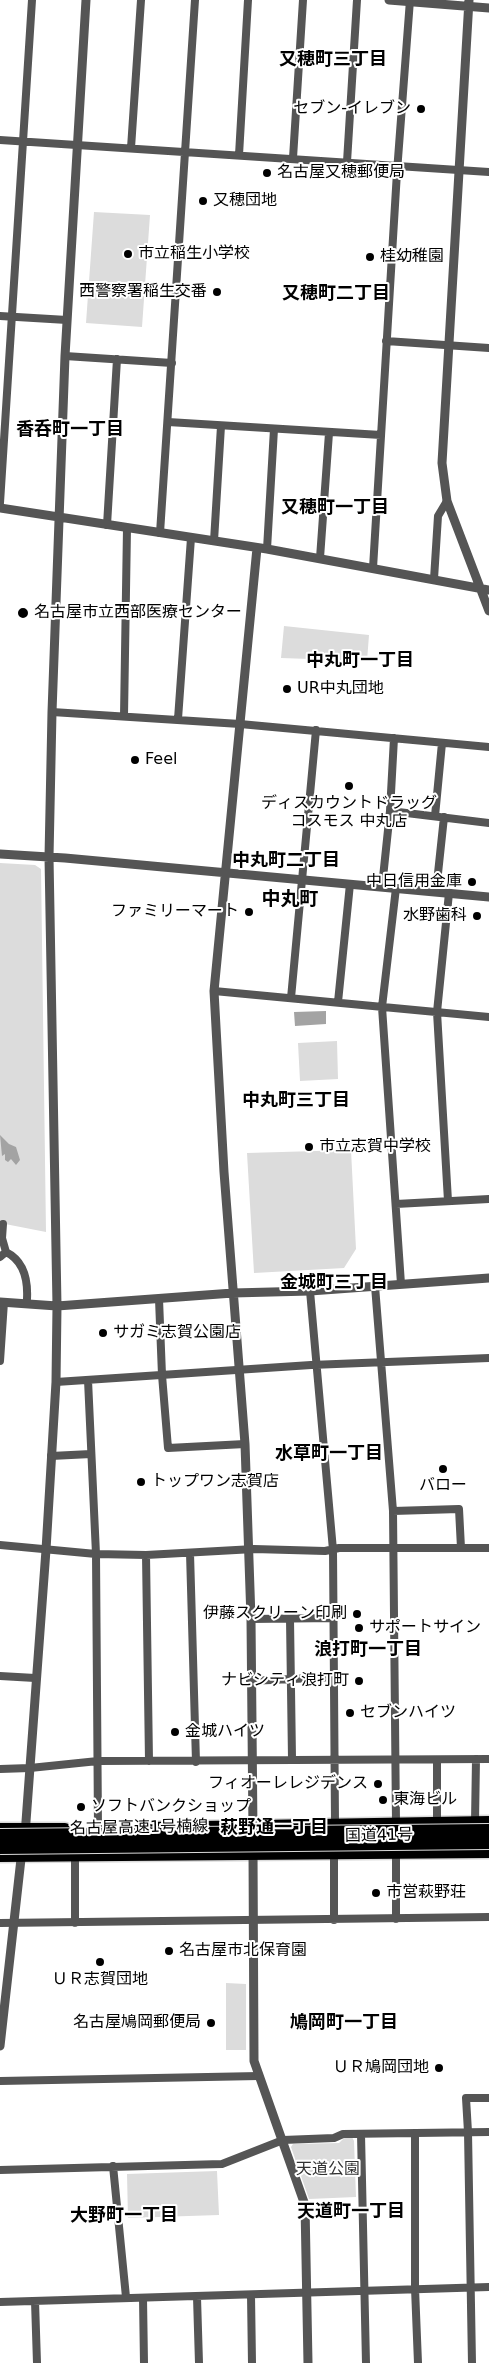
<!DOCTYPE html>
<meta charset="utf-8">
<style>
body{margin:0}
canvas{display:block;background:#fff}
</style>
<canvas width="489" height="2363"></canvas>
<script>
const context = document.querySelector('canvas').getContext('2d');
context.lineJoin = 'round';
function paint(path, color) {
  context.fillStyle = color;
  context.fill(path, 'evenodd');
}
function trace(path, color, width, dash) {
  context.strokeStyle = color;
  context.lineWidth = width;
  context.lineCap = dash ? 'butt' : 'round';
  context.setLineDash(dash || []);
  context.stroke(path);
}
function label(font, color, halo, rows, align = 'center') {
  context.font = font + ' "DejaVu Sans","Noto Sans JP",sans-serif';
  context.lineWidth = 4;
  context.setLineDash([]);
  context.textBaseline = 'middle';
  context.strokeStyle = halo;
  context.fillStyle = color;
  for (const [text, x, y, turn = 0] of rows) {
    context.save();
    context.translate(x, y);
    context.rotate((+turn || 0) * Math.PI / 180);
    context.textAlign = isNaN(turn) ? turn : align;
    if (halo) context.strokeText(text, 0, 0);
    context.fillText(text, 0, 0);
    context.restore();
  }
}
const green = new Path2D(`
 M94,212L150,215L142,327L86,323Z
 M284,626L369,635L367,661L281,658Z
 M0,863L35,865L41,869L46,1232L0,1223Z
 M337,1041L338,1079L300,1081L298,1043Z
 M351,1150L356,1249L344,1268L254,1273L247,1153Z
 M226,1983L246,1984V2050H226Z
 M352,2137L354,2141L356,2197L309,2199L291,2147L293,2144L339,2143L344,2138Z
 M217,2171L219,2215L128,2218L127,2174Z`);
const water = new Path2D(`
 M326,1011V1024L295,1026L294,1012Z
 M0,1135L9,1144L16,1147L20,1160L16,1165L11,1159L8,1162L5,1160V1154L2,1156Z`);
const minor = new Path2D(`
 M0,140L489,172
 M131,148L141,0
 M239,155L248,0
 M293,158L303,0
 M347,162L357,0
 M0,316L67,320
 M386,341L489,348
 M65,356L172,363
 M168,422L381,435
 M0,503L32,0
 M107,525L117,359
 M160,533L195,0
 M214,541L221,426
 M267,549L274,429
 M320,558L329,433
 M373,568L397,172L410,0
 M434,579L438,516L447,501
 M52,712L240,724L489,747
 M124,716L127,528
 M178,719L191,538
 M390,811L489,823
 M435,816L442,743
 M382,887L390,811L394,738
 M396,888L382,1007L401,1284
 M436,892L444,817
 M214,991L489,1017
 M291,998L316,730
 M338,1002L350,884
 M448,1201L437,1012L449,893
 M396,1204L489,1199
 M3,1224L2,1238L6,1252
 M0,1257L6,1252C24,1261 28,1280 27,1299
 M375,1286L393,1511L396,1823
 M310,1291L333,1550L335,1823
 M159,1299L162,1375L168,1448L245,1444
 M0,1361L4,1302
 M88,1380L96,1554L98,1829
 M56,1382L311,1365L489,1358
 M51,1456L91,1454
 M393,1511L459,1509L461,1548
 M0,1545L96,1554L146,1555L254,1549L325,1551L339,1548H489
 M190,1553L196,1762
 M146,1555L149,1761
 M251,1619L334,1618
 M290,1619L292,1759
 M0,1676L35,1678
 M250,1681L334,1677
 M0,1769L30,1768L98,1761L489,1759
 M437,1822V1760
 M475,1822L476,1759
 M334,1853V1920
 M396,1919V1853
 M0,1923L489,1917
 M75,1923V1856
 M0,2081L259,2076
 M415,2133V2288L418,2363
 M361,2134L366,2363
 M113,2166L126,2297
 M0,2170L222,2164L283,2140L334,2138L343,2134L489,2132
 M251,2295L252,2363
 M197,2297L199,2363
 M143,2298L144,2363
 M35,2301L37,2363
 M0,2302L489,2287
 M472,2363L468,2132L466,2098H489`);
const tertiary = new Path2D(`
 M389,0L489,8
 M469,0L442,463L447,501L489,611
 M0,508L267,549L489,590
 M0,854L65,858L489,897
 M0,1302L57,1306L233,1293L310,1291L489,1278
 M253,1832L251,1619L245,1444L224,1172L214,991L257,548
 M25,1835L46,1550L56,1382L57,1306L49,857L52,712L65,356L86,0
 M253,1850L254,2061L305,2205L308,2363
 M0,2046L22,1850`);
const trunk = new Path2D(`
 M145,1828L489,1822
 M0,1829H65
 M0,1856L489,1852`);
const motorwayBridge = new Path2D(`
 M0,1836L489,1831
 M0,1847L489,1842`);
const markers = [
 [421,109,5,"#000"],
 [267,173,5,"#000"],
 [203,201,5,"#000"],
 [128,254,5,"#000"],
 [370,257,5,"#000"],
 [217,292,5,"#000"],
 [23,613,6,"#000"],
 [287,689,5,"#000"],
 [135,760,5,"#000"],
 [349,786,5,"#000"],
 [472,882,5,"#000"],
 [249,912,5,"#000"],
 [477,916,5,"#000"],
 [309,1147,5,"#000"],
 [103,1333,5,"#000"],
 [443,1469,5,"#000"],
 [141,1482,5,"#000"],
 [357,1614,5,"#000"],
 [359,1628,5,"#000"],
 [359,1681,5,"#000"],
 [350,1713,5,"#000"],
 [175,1732,5,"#000"],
 [378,1784,5,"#000"],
 [383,1800,5,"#000"],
 [81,1807,5,"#000"],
 [376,1893,5,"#000"],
 [169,1951,5,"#000"],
 [100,1962,5,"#000"],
 [211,2023,5,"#000"],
 [439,2068,5,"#000"]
];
const poiNames = [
 ["セブン-イレブン",411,109,"right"],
 ["名古屋又穂郵便局",277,173],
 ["又穂団地",213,201],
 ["市立稲生小学校",138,254],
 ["桂幼稚園",380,257],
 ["西警察署稲生交番",207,292,"right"],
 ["名古屋市立西部医療センター",34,613],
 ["UR中丸団地",297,689],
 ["Feel",145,760],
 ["ディスカウントドラッグ",349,804,"center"],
 ["コスモス 中丸店",349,822,"center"],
 ["中日信用金庫",462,882,"right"],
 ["ファミリーマート",239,912,"right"],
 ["水野歯科",467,916,"right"],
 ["市立志賀中学校",319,1147],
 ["サガミ志賀公園店",113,1333],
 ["トップワン志賀店",151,1482],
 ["バロー",443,1486,"center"],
 ["伊藤スクリーン印刷",347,1614,"right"],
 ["サポートサイン",369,1628],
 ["ナビシティ浪打町",349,1681,"right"],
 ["セブンハイツ",360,1713],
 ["金城ハイツ",185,1732],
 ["フィオーレレジデンス",368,1784,"right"],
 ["東海ビル",393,1800],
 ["ソフトバンクショップ",91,1807],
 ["市営萩野荘",386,1893],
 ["名古屋市北保育園",179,1951],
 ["ＵＲ志賀団地",100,1980,"center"],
 ["名古屋鳩岡郵便局",201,2023,"right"],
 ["ＵＲ鳩岡団地",429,2068,"right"]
];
const streetNames = [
 ["名古屋高速1号楠線",139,1828,-1],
 ["国道41号",379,1836,-1]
];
const parkNames = [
 ["天道公園",328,2170]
];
const neighbourhoodNames = [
 ["又穂町三丁目",333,60],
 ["又穂町二丁目",336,294],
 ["香呑町一丁目",70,430],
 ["又穂町一丁目",335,508],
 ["中丸町一丁目",360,661],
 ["中丸町二丁目",286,861],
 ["中丸町三丁目",296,1101],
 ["金城町三丁目",334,1283],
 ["水草町一丁目",329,1454],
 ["浪打町一丁目",368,1650],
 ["萩野通一丁目",274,1828],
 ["鳩岡町一丁目",344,2023],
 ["天道町一丁目",351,2212],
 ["大野町一丁目",124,2216]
];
const quarterNames = [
 ["中丸町",290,900]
];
paint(green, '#dcdcdc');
paint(water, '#a3a3a3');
trace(trunk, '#dbdbdb', 15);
trace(minor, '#555', 8);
trace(tertiary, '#555', 9);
trace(trunk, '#000', 12);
trace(motorwayBridge, '#dbdbdb', 16, []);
trace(motorwayBridge, '#000', 14);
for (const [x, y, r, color] of markers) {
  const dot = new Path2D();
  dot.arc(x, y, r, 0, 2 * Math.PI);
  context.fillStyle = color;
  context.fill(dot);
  trace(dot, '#fff', 2);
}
label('16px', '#000', '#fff', poiNames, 'left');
label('16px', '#000', '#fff', streetNames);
label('16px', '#333', '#fff', parkNames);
label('bold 18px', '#000', '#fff', neighbourhoodNames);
label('bold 19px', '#000', '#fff', quarterNames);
</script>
